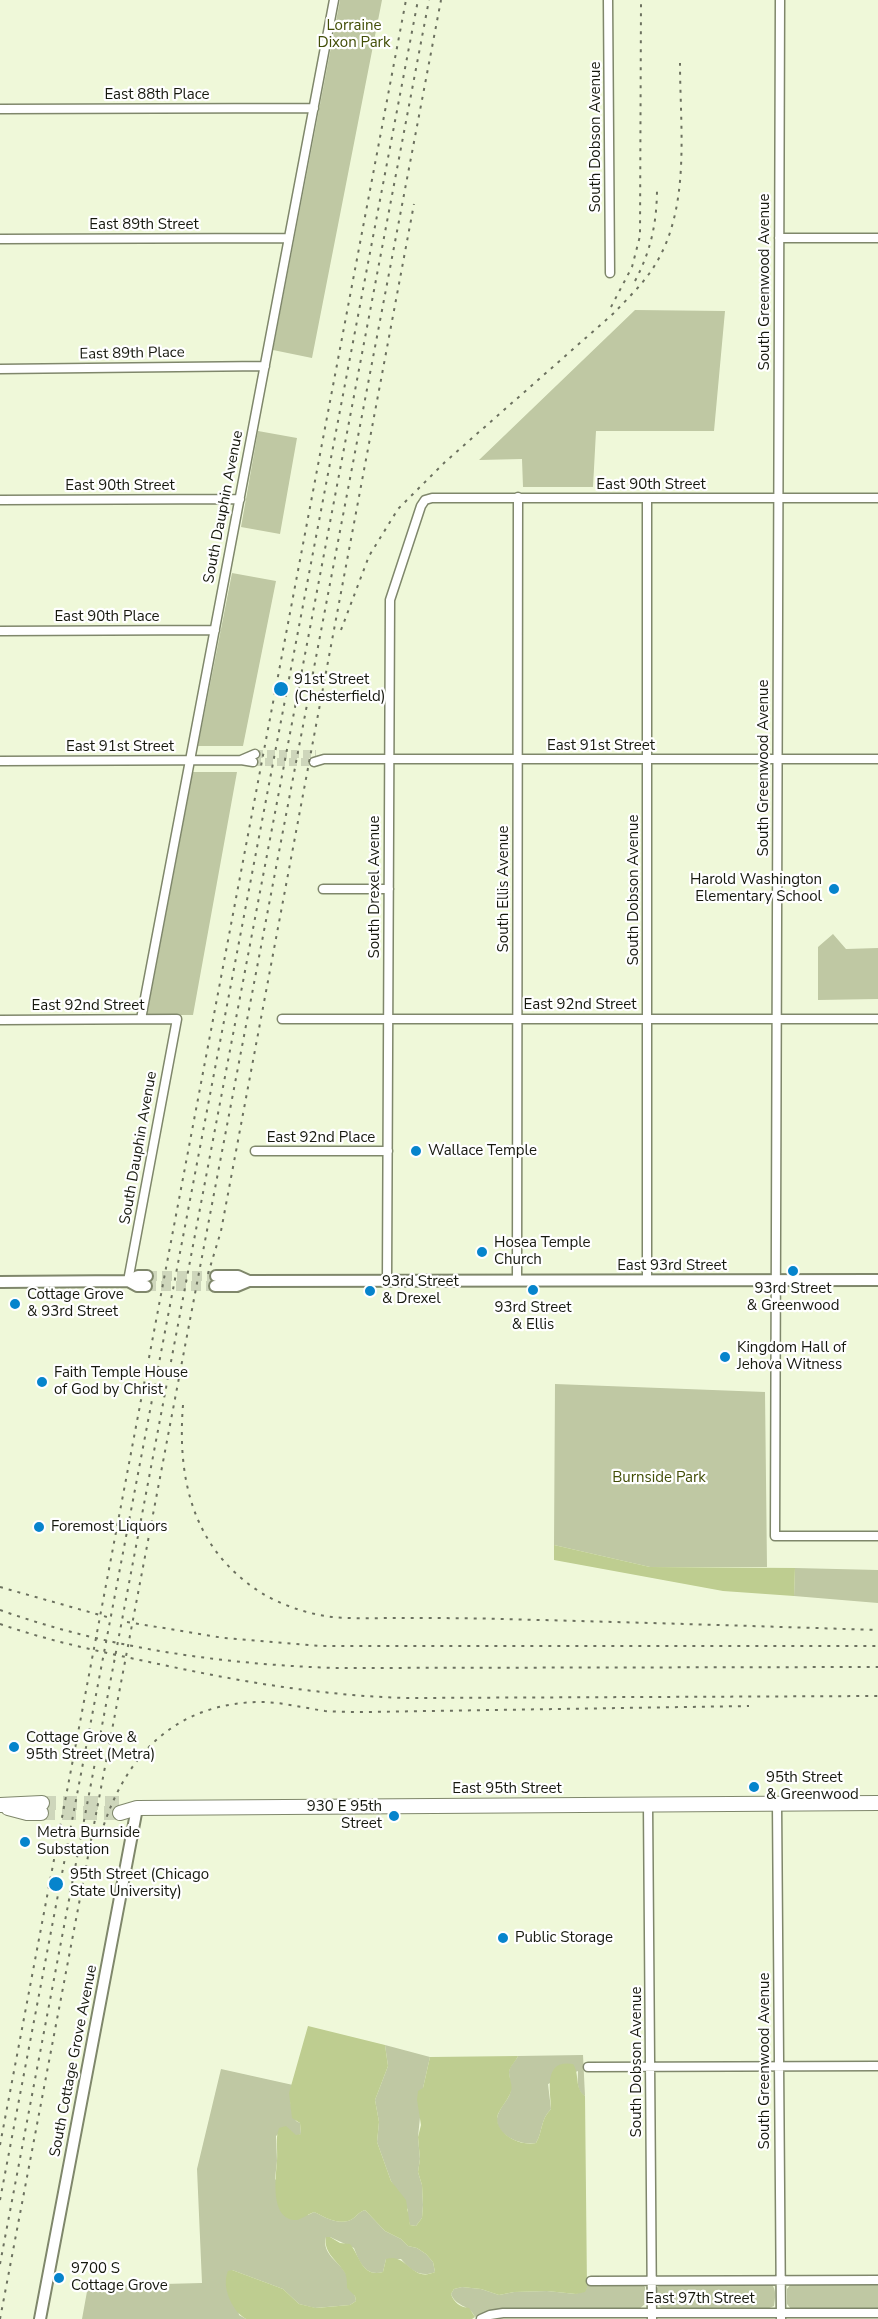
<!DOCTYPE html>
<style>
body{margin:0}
canvas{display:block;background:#eff8d9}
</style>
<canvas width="878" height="2319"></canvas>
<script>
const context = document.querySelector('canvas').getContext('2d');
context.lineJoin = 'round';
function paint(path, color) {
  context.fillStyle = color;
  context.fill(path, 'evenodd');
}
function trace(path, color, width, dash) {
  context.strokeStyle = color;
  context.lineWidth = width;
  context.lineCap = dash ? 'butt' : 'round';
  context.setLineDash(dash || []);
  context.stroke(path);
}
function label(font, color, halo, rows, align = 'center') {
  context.font = font + ' "Nunito Sans",sans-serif';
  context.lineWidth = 4.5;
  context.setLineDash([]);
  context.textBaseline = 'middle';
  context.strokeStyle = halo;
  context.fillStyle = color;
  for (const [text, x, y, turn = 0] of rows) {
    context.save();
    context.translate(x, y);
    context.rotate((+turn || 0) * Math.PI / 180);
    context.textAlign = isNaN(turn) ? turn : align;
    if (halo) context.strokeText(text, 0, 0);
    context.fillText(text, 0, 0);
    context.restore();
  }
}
const green = new Path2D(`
 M340,0H382L312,358L273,350Z
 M635,310L725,311L714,431H596L593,487H523L522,459L479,460Z
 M258,431L297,438L280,534L241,527Z
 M232,573L276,581L243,746H198Z
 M193,772H237L193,1015H147Z
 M833,934L846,949L878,948V999L818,1000V947Z
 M555,1384L765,1392L767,1567H650L554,1545Z
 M795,1568L878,1570V1603L794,1596Z
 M385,2045L430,2057L423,2088L418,2137L420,2159L418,2172L422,2185L423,2205L422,2218L416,2226L410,2225L408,2218V2210L391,2181L377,2142L379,2122L375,2100L388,2066Z
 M583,2055L585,2096C576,2091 578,2080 578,2071L548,2084L551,2109C540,2120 543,2131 536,2143C524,2146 499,2137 497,2122C496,2112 505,2104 509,2096C513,2089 509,2080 509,2072C509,2066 516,2061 518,2056Z
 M221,2069L293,2085C287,2097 292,2109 296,2121L300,2123L301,2134L296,2136L286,2127L276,2136L277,2161L275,2179L308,2215L314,2212C325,2217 335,2224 348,2221C355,2219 358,2212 365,2210L385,2231L401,2239L408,2246L417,2248L426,2254L433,2262L435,2272C421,2278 410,2270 401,2259H386L383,2272C366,2277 359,2262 354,2248L330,2237H326C321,2254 340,2262 346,2274C349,2281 355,2294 356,2301L350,2305L315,2308L299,2304L283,2289L232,2270L239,2315L246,2319H82L88,2286L202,2283L197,2169Z
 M587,2284L643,2285L645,2287V2304L639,2309H498L475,2317C470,2305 456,2307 451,2294L454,2289L462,2287L481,2289L499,2295L514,2292L547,2291L576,2294L587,2288Z
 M660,2284H771C777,2289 775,2299 774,2306L767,2309H662L657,2303V2288Z
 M791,2284H878V2309H791L787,2304V2289Z`);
const forest = new Path2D(`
 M554,1545L650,1567L795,1568L794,1596L723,1591L554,1560Z
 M308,2026L385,2045L388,2066L375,2100L379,2122L377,2142L391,2181L406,2200L410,2225L416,2226L422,2218L423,2205L422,2185L418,2172L420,2159L418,2137L421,2125L417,2100L418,2091L423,2088L430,2057L518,2056C516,2061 510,2066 509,2072C509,2079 514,2086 510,2094C507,2101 501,2107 498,2114C492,2133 521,2147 536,2143C543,2131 540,2120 551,2109C551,2092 542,2059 573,2064C580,2074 574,2088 585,2096L587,2288L585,2292L576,2294L547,2291L514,2292L499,2295L481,2289L462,2287L454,2289L451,2294C454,2303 460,2307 469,2308L475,2317L472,2319H246C232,2311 221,2287 228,2271L232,2270L283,2289L299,2304L316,2308L350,2305L356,2301L355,2296L347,2288C347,2284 347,2277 345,2273C338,2261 323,2253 326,2237H330L340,2243L350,2244C360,2256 362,2278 383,2272L386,2259C407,2252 411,2283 435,2272L433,2262L426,2254L417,2248L408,2246L401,2239L385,2231L365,2210C358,2212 355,2219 348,2221C335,2224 325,2217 314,2212C308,2214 302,2219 297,2220C269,2221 276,2176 277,2161C278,2149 275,2139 279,2128L286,2126L296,2135L301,2134L300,2123L292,2118L289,2093Z`);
const minorTunnel = new Path2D(`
 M255,754H316
 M253,762H314`);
const tertiaryTunnel = new Path2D(`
 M147,1276H216
 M146,1286H215`);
const primaryTunnel = new Path2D(`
 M42,1803H122
 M41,1813H120`);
const minor = new Path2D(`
 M608,0L610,273
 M780,0L775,1536H878
 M0,109L314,108
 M779,238H878
 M0,239L289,238
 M0,369L265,366
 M0,500L240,499
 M0,631L215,630
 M241,760L255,754
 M0,761L241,760L253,762
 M314,762L324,759H878
 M323,889H389
 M141,1019L334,0
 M282,1019H878
 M0,1020L177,1019L128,1281
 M255,1151H388
 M387,1281L390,600L421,506L425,500L432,498H878
 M517,1281L518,497
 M647,1281V499
 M777,1803L781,2319
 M648,1804L652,2319
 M588,2067L878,2066
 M591,2281L878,2280
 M481,2319L490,2315L503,2313H878`);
const tertiary = new Path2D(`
 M216,1276H238L249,1281
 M128,1281L137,1286H146
 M0,1282L128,1281L138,1276H147
 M215,1286H237L249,1281L878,1280
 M40,2319L137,1808`);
const primary = new Path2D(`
 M0,1805L42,1803
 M8,1808L27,1813H41
 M120,1813L137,1808L878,1803`);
const rail = new Path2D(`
 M635,281C651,251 657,222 657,188
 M611,307L632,267L640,236L641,0
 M341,630L369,556L398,509L445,462L614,313C628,298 644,283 655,265C691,207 680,128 680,63
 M208,1274L221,1231L414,204
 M183,1405C177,1479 193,1549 260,1592C281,1605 307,1614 332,1617C353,1619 375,1618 396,1618C431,1618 466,1618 501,1619C626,1622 752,1626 878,1630
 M0,1587L107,1617
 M0,1610C107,1648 220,1664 334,1668L878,1667
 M127,1622L224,1638L319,1646H878
 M0,1624C55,1643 112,1654 168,1666C248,1683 327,1696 408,1698L878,1696
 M101,1834C125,1754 177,1701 265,1702C285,1703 305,1708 325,1711C338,1712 352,1712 366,1712L749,1706
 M0,2145L406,0
 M0,2200L418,0
 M0,2264L429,0
 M0,2319L441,0`);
const markers = [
 [281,689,8,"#0684cc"],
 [834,889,6,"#0684cc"],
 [416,1151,6,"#0684cc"],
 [482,1252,6,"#0684cc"],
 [793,1271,6,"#0684cc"],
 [533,1290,6,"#0684cc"],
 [370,1291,6,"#0684cc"],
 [15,1304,6,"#0684cc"],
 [725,1357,6,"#0684cc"],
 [42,1382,6,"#0684cc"],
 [39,1527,6,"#0684cc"],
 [14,1747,6,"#0684cc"],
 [754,1787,6,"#0684cc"],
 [394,1816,6,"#0684cc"],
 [25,1842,6,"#0684cc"],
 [56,1884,8,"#0684cc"],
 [503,1938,6,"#0684cc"],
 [59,2278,6,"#0684cc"]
];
const parkNames = [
 ["Lorraine",354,26],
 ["Dixon Park",354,43],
 ["Burnside Park",659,1478]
];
const streetNames = [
 ["East 88th Place",157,95],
 ["South Dobson Avenue",596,137,-90],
 ["East 89th Street",144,225],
 ["South Greenwood Avenue",765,282,-90],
 ["East 89th Place",132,354,-1],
 ["East 90th Street",651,485],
 ["East 90th Street",120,486],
 ["South Dauphin Avenue",224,507,-79],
 ["East 90th Place",107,617],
 ["East 91st Street",601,746],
 ["East 91st Street",120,747],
 ["South Greenwood Avenue",764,768,-90],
 ["South Drexel Avenue",375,887,-90],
 ["South Ellis Avenue",504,889,-90],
 ["South Dobson Avenue",634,890,-90],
 ["East 92nd Street",580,1005],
 ["East 92nd Street",88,1006],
 ["East 92nd Place",321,1138],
 ["South Dauphin Avenue",139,1148,-80],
 ["East 93rd Street",672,1266],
 ["East 95th Street",507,1789],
 ["South Cottage Grove Avenue",74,2061,-79],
 ["South Greenwood Avenue",765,2061,-90],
 ["South Dobson Avenue",637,2062,-90],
 ["East 97th Street",700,2299]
];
const poiNames = [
 ["91st Street",294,680],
 ["(Chesterfield)",294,697],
 ["Harold Washington",822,880,"right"],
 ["Elementary School",822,897,"right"],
 ["Wallace Temple",428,1151],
 ["Hosea Temple",494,1243],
 ["Church",494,1260],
 ["93rd Street",382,1282],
 ["& Drexel",382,1299],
 ["93rd Street",793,1289,"center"],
 ["& Greenwood",793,1306,"center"],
 ["Cottage Grove",27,1295],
 ["& 93rd Street",27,1312],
 ["93rd Street",533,1308,"center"],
 ["& Ellis",533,1325,"center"],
 ["Kingdom Hall of",737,1348],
 ["Jehova Witness",737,1365],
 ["Faith Temple House",54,1373],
 ["of God by Christ",54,1390],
 ["Foremost Liquors",51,1527],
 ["Cottage Grove &",26,1738],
 ["95th Street (Metra)",26,1755],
 ["95th Street",766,1778],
 ["& Greenwood",766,1795],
 ["930 E 95th",382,1807,"right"],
 ["Street",382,1824,"right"],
 ["Metra Burnside",37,1833],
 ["Substation",37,1850],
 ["95th Street (Chicago",70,1875],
 ["State University)",70,1892],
 ["Public Storage",515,1938],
 ["9700 S",71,2269],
 ["Cottage Grove",71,2286]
];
paint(green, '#bfc8a3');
paint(forest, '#becd90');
trace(minorTunnel, '#ced6bb', 8, [8, 4]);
trace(tertiaryTunnel, '#ced6bb', 10, [10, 5]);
trace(primaryTunnel, '#ced6bb', 14, [14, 7]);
trace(minor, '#7f876b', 11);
trace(tertiary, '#7f876b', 14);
trace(primary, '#7f876b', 16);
trace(minor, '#fff', 8);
trace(tertiary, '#fff', 10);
trace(primary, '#fff', 14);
trace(rail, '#6c715f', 2, [3, 6]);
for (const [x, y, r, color] of markers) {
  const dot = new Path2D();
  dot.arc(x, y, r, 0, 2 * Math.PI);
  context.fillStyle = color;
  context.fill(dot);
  trace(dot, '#fff', 2);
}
label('15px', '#424e07', '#fff', parkNames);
label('15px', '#16180e', '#fff', streetNames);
label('15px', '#16180e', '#fff', poiNames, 'left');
</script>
